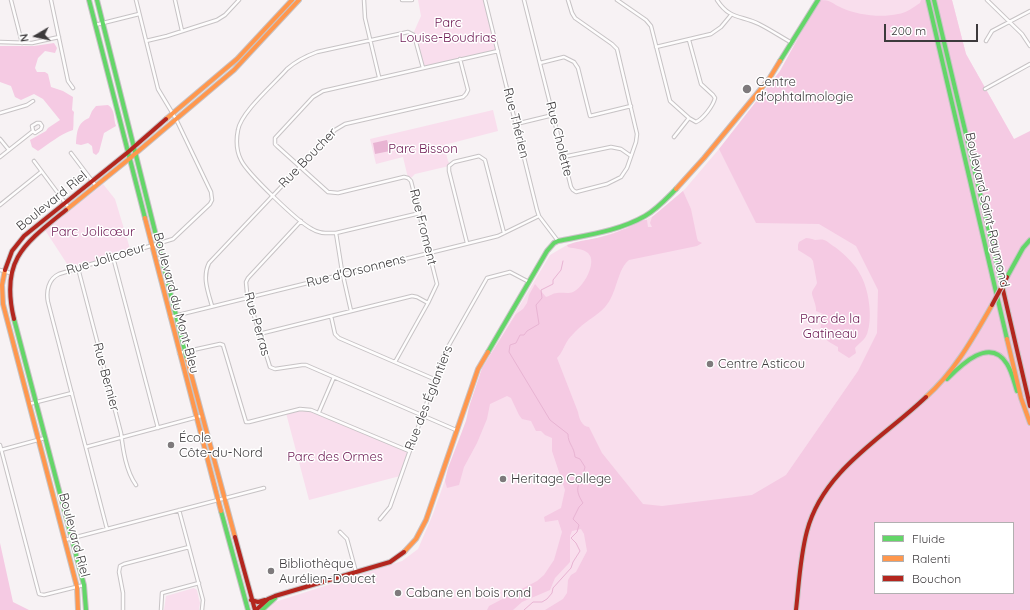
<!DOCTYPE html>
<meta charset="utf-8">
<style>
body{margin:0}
#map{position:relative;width:1030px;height:610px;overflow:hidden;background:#f7f2f4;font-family:Quicksand,sans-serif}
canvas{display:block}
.legend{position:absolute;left:874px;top:522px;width:140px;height:72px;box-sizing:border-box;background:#fff;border:1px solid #b1b0b1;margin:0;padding:5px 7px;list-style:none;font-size:12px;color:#3d3a3c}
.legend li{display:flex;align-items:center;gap:8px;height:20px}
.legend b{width:20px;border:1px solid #b1b0b1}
.north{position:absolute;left:16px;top:16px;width:40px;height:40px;-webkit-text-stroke:3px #fff;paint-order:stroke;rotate:261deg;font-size:11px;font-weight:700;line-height:16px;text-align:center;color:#3d3a3c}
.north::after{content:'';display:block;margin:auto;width:14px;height:18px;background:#3d3a3c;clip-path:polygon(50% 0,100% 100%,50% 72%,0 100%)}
.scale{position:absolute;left:884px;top:24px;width:94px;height:18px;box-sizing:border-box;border:2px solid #3d3a3c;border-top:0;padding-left:5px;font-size:12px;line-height:14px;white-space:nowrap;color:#3d3a3c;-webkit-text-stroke:3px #fff;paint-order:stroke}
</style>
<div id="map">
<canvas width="1030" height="610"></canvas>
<ul class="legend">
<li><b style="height:5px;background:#63d668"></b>Fluide</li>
<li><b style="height:5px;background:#ff974d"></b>Ralenti</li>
<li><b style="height:5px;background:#b3261e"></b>Bouchon</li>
</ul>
<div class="north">N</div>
<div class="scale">200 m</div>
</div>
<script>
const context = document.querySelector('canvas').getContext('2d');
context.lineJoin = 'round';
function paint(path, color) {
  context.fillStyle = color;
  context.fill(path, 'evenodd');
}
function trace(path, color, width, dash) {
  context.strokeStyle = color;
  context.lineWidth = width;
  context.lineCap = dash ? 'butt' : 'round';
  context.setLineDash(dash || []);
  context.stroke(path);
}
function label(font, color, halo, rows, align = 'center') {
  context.font = font + ' Quicksand,sans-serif';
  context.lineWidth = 3;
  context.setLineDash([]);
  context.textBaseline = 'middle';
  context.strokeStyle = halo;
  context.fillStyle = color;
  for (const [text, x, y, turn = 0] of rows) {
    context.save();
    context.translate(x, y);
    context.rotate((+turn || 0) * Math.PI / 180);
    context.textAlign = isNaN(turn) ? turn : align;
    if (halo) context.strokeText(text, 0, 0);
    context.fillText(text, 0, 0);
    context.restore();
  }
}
const green = new Path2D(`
 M418,0H485L498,51L423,68L413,34L421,16Z
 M819,0H952L966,54L1014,139L1030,610H267L275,602L402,561L418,549L433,514L466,421L484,365L550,255L567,245L597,238L631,227L655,215L665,207L685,189L719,149L780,71ZM875,523H1013V593H875Z
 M493,110L498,131L444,145L448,161L450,164L449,166L415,174L410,179L408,178L403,157L376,164L370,139Z
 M103,184L115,199L131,252L71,270L45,230Z
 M305,409L409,451L400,476L309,500L286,413Z
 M194,588L197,590L200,603L199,610H164L166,596Z`);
const forest = new Path2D(`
 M819,0C832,0 831,3 842,8C857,15 881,18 898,14C906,13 914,7 920,3L921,0H952L966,54L1014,139L1030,131V610H545L563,599L567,593L568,580L571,575L576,572L587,551L584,534L581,529L572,531L570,536V562L555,578L550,590L522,602L513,610H487L489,606L537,581L544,575L554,560L562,532L558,520L545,522L544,517L561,508L565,490L552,451V438L545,435L541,431H536L531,421L522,419L519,415L511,398L507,396L490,404L487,419L477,443L464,467L459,485L447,488L445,481L448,468L466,421L469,407L482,368L516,314L523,309L527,303L529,295L535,284L546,297C550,296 553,293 557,293C562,292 568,294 573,292C583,288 598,262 588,253C582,248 575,249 568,247L567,245C577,241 587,240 597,238C606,236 616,233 624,229C631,227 640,219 647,220L648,227H652L650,223L652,217L683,191L691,209L697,238L698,241L702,243L697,246L629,260C618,268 617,291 608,303C600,315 588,319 578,329C575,332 570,337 568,340C564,346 562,353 557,358L578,412C579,418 582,427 589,427L602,453L643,504L662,506L752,495L786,475L858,371L877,333L878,290L856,246L819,224L756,223L719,149L780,71ZM875,523H1013V593H875Z
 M54,43L57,48L55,53L45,51L38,58L35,68L37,72H45L48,74L51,87L63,91L73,97L72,110L74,112C73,118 74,124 73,130C60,134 49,144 38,151L32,147L30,140L46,131L48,128L60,120L43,99L34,94L21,100L15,97L11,86L0,82V46H34Z
 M108,105C116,110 113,119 116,126L104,133L99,152L96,155L93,153L92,146L88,143L81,145L76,144C77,132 77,123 89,118L92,111L96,106Z
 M806,238C810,238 812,239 815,240C818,240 821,239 824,240C828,241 831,245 835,247C844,254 855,264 860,274C869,289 873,318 867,334C864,341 859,343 855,348L856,353L849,358L838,351V347C823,339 816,333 824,316L823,314L816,311C817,305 811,295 812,292C813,289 816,286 817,283L813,261L811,258L798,250V245L799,242Z
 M0,543L13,602L29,610H0Z`);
const water = new Path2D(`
 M387,140L390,151L375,154L373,143Z`);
const stream = new Path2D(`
 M524,610L533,602H542L547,599L552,593L553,588L571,568L573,562L580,551L576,543L571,538L577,532L579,525L573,519L579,507L583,503C572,486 581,485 585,467L580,459L575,457C574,446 568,444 568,434L550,420L509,352L510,345L516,343L520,335H524L527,331L539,324L536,305L542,298L541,290L553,284V280L561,270L563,261`);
const street = new Path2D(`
 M11,0L22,43
 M51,0L68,81L73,88
 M175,0L182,31
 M364,0L365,18L379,77
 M402,0H412
 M485,0L537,210L539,216L558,241
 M524,0L571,187L573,190L576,192L607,184L621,177L627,168L636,142L637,134L617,49L612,44L575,18L572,13L568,0
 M617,0L646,20L651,26L670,101L689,118L696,122C703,119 713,106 715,98L713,95L701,84L689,40
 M717,0C730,20 741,15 759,24C771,30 781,37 792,43
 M987,0L1022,34L1030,46
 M95,25L139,14
 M146,41L167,36L217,20L225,15L239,0
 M986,41L992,31L1030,11
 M0,42L32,43L59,37
 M656,47L711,34L721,27L731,15
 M540,63L564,57L574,62L578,68L590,116L631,106
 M985,89L1030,64
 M0,113L27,105L33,101
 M516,124L553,115
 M674,137L689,118
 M0,139L9,150
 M71,153L96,186
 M0,157L33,131L35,133L41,129L42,126L40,123H37L32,126L33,131
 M563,157L611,147L621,149L631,156
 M34,161L69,208
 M0,205L41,172
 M420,213L336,233C328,233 319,234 312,229C298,222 247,173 241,160C236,150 236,140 238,130C241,112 274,84 287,69C296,61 306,56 317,52L408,32L414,35L423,68
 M301,221L248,278L246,282L247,293L270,367L275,369L302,365H306L456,430
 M336,233L342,271L351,311
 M467,243L449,171V166L454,162L479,156L485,160L504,233
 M113,257L158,428
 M78,268L121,433C123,450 126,471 136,485
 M0,270L10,273
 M212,306C208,292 202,277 209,263L335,130L345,124L463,97L466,94L468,90L460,59
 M331,316L335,334L339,338L434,379
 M170,317L498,236L539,216
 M259,334L412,296L417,297L428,303
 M179,353L220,344L223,345L246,422H249L300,409L311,410L409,451
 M395,362L428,303L437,284L411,181L408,178L404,177L338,193L328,192L277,146L275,144V138L313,97L323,91L498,51
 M29,404L72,393
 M319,412L334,377
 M0,445L39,594L44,595L84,585
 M86,447L201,416
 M1,450L45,438
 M179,510L203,600L202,610
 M380,519L390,507L444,354L487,278L510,272L529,282
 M107,529L48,302C46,292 48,279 59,274L173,239L210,204L212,200L211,192L176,119L158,89L136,0
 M340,532L347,539L356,572
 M65,540L264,488
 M123,610V593L119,572L120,566L124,564L189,547
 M161,610L162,593L199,583`);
const fast = new Path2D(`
 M89,0L145,218
 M97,0L187,359
 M928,0L1007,339
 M934,0L1003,290
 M780,61L818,0
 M1007,277L1023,248L1030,240
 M14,319L84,585L86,610
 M488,352L547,251L554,243L558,241C587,235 619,231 645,216C657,209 666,199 676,189
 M947,379C961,365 990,336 1007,364C1012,372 1014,382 1017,391
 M221,511L248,610
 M262,610L275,598`);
const slow = new Path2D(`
 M166,119L237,59L292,0
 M676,189L704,158L769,79L780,61
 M66,210L129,159L234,70L299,0
 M145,218L221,511
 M5,270L2,285L3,304L77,587L78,610
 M1007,339L1021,398L1030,423
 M187,359L235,537
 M926,397C955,371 973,338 992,305
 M404,552L416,539L426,520L478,369L488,352`);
const jam = new Path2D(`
 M5,270L12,251L24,236L127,153L166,119
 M1003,290L1030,406
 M14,319C0,260 24,244 66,210
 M235,537L255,610
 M251,600L258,602L265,600
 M256,610L268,599L275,596L390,562L404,552
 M796,610C799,584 800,557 807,531C823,470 883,438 926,397`);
const jamBridge = new Path2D(`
 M992,305L1007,277`);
const markers = [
 [747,89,5,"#7e7a7c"],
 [710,364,4,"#7e7a7c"],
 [171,445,4,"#7e7a7c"],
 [503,479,4,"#7e7a7c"],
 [271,571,4,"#7e7a7c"],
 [398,593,4,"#7e7a7c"]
];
const parkNames = [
 ["Parc",448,23],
 ["Louise-Boudrias",448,38],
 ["Parc Bisson",423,149],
 ["Parc Jolicœur",93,232],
 ["Parc de la",830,319],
 ["Gatineau",830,334],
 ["Parc des Ormes",335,457]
];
const poiNames = [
 ["Centre",756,82],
 ["d'ophtalmologie",756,97],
 ["Centre Asticou",718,364],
 ["École",179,438],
 ["Côte-du-Nord",179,453],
 ["Heritage College",511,479],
 ["Bibliothèque",279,564],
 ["Aurélien-Doucet",279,579],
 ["Cabane en bois rond",406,593]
];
const streetNames = [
 ["Rue Thérien",516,123,76],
 ["Rue Cholette",559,139,76],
 ["Rue Boucher",308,158,-46],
 ["Boulevard Riel",52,201,-39],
 ["Boulevard Saint-Raymond",987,210,77],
 ["Rue Froment",423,227,76],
 ["Rue Jolicoeur",106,259,-17],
 ["Rue d'Orsonnens",356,271,-14],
 ["Boulevard du Mont-Bleu",176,303,75],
 ["Rue Perras",257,324,74],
 ["Rue Bernier",106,377,75],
 ["Rue des Églantiers",429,398,-69],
 ["Boulevard Riel",74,535,75]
];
paint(green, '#f9deed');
paint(forest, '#f5cae3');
paint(water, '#e8b4d3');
trace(stream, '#e8b4d3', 1);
trace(street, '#c7c3c5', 4.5);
trace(fast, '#c7c3c5', 6);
trace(slow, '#c7c3c5', 6);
trace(jam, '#c7c3c5', 6);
trace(street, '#fefdfd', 2.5);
trace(fast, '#63d668', 4);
trace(slow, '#ff974d', 4);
trace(jam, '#b3261e', 4);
trace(jamBridge, '#c7c3c5', 6, []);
trace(jamBridge, '#b3261e', 4);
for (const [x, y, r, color] of markers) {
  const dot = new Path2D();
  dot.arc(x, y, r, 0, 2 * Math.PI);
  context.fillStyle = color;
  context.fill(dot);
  trace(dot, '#fff', 1.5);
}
label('13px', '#6c1852', '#fff', parkNames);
label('13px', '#3d3a3c', '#fff', poiNames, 'left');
label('13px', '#3d3a3c', '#fff', streetNames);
</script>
